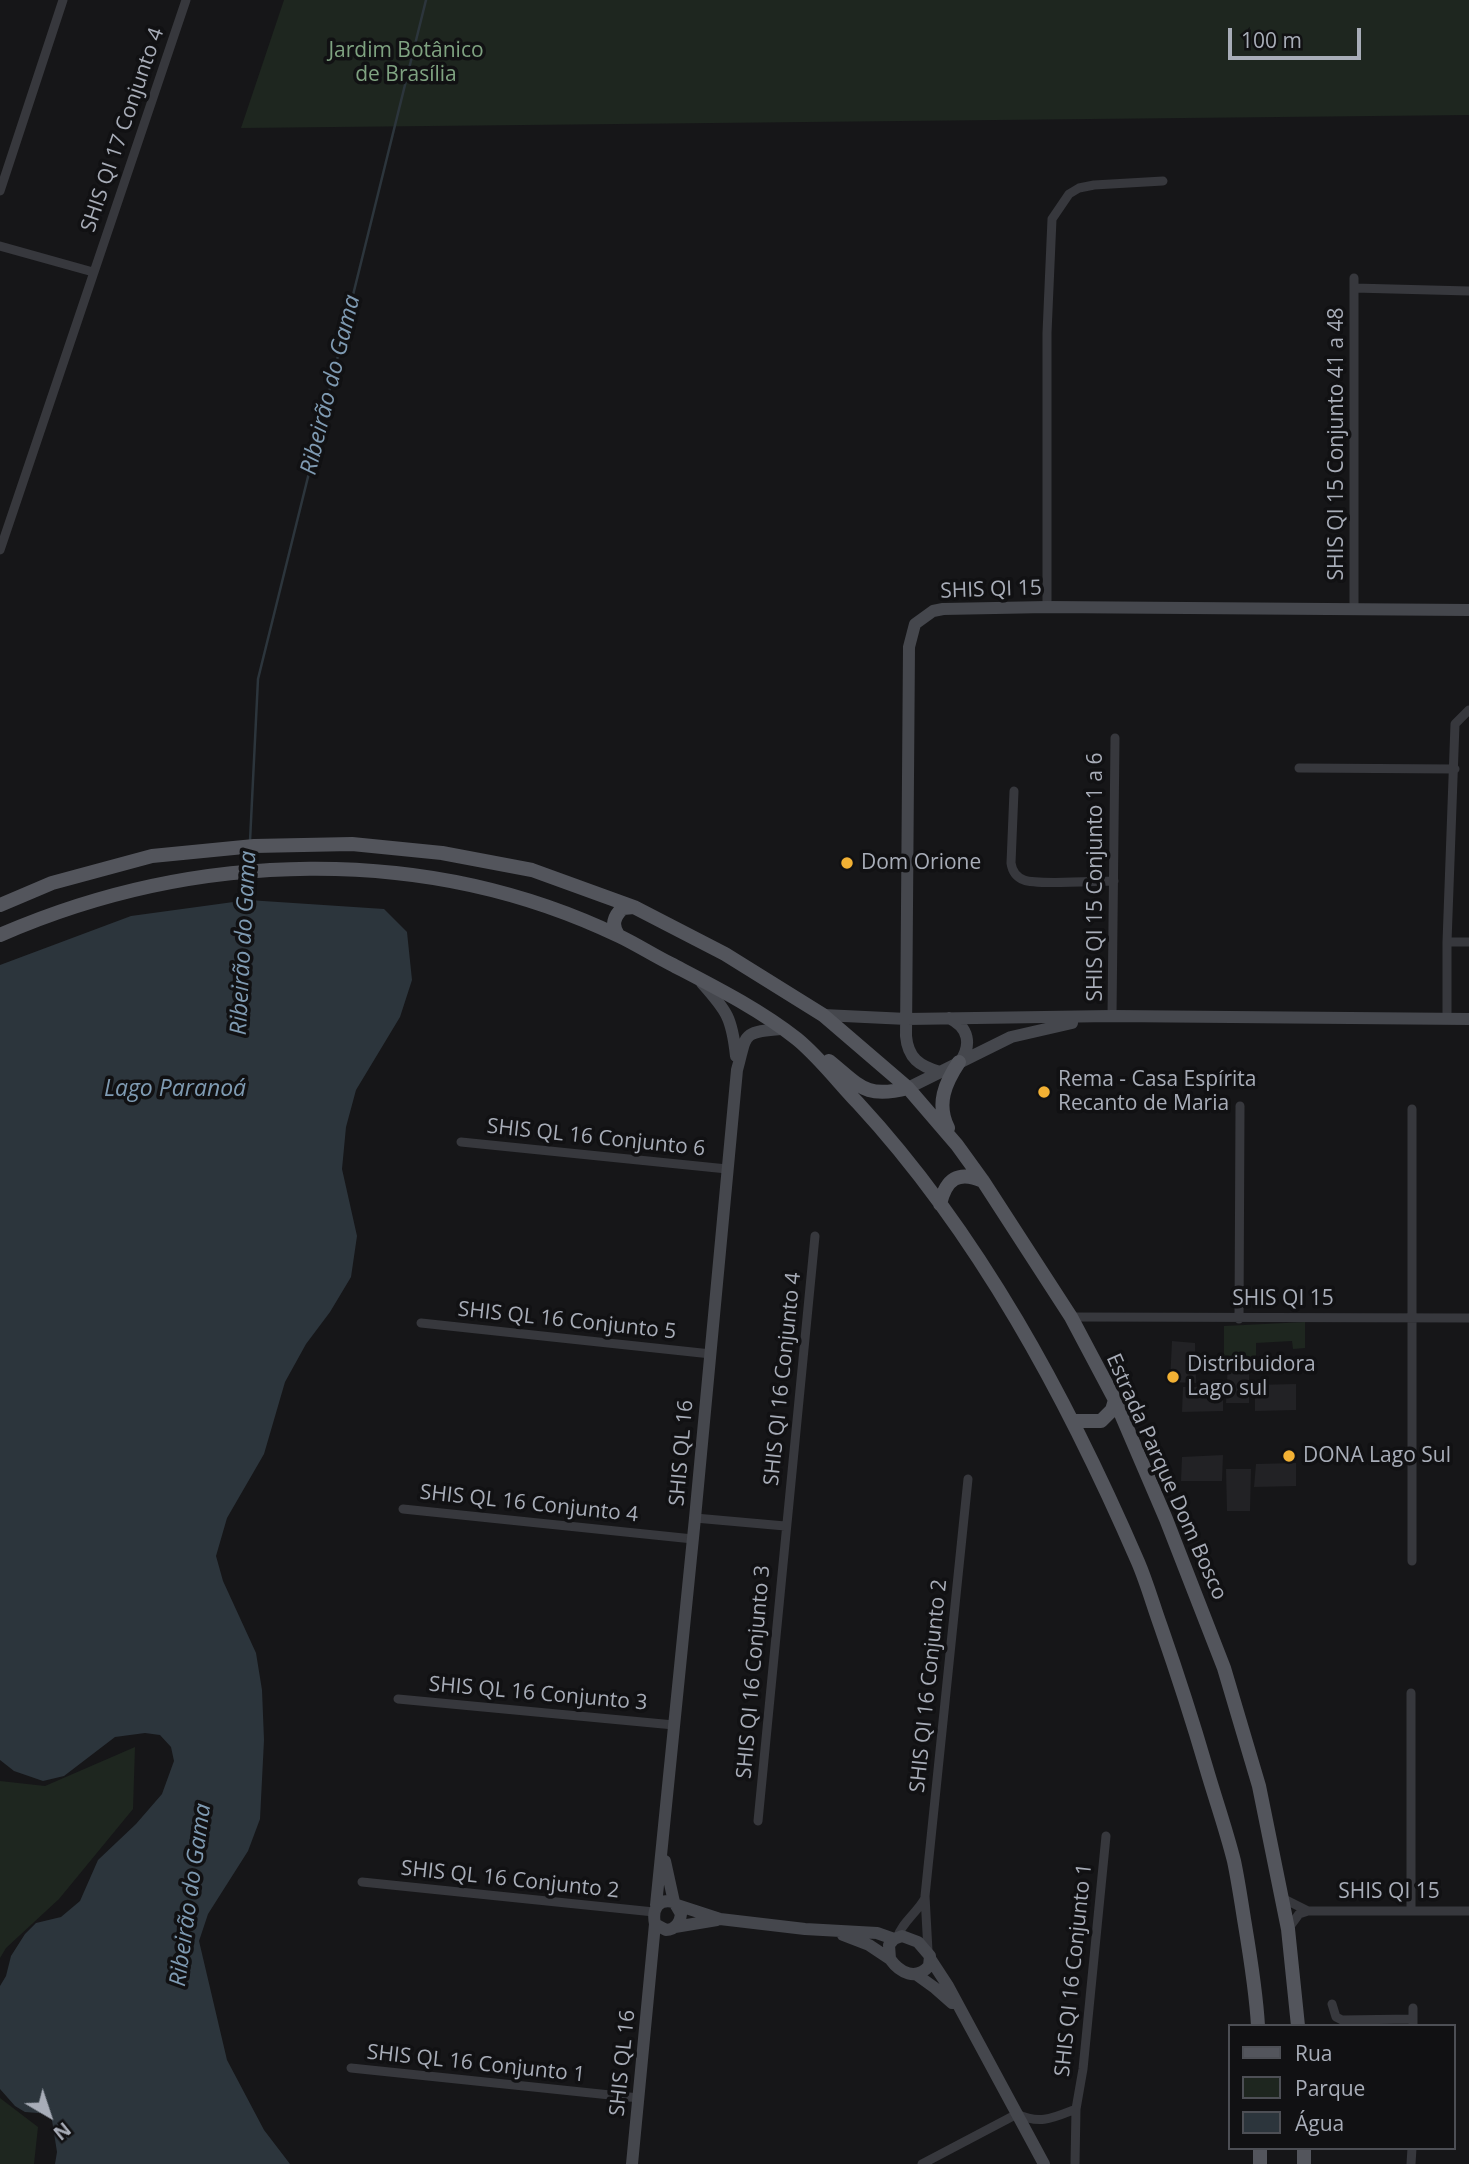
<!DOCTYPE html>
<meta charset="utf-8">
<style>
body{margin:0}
#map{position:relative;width:1469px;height:2164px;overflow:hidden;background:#161618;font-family:"Open Sans",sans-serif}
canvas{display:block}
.legend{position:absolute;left:1228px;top:2024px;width:228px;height:126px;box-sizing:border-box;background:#111113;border:2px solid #4d4f55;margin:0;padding:9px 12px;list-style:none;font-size:21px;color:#a8adb8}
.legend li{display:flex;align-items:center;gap:14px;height:35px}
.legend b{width:35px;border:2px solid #4d4f55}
.north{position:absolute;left:14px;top:2080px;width:70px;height:70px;-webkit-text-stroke:5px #111113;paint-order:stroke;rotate:141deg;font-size:19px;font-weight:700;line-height:28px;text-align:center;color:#a8adb8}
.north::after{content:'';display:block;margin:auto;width:24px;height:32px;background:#a8adb8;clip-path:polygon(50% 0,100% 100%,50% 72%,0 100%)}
.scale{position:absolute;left:1228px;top:28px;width:133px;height:32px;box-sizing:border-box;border:4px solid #a8adb8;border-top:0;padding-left:9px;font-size:21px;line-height:24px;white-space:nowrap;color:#a8adb8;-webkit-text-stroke:5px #111113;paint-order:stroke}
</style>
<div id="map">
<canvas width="1469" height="2164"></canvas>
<ul class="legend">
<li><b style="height:9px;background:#53555c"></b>Rua</li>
<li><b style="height:19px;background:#1e261f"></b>Parque</li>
<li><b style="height:19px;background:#2c353c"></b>Água</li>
</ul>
<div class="north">N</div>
<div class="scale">100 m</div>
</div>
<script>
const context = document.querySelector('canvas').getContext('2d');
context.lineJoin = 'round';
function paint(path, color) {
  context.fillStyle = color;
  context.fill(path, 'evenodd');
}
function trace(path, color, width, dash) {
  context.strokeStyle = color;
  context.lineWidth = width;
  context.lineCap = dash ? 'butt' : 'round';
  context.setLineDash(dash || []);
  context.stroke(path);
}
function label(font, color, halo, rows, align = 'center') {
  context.font = font + ' "Open Sans",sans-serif';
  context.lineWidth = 7;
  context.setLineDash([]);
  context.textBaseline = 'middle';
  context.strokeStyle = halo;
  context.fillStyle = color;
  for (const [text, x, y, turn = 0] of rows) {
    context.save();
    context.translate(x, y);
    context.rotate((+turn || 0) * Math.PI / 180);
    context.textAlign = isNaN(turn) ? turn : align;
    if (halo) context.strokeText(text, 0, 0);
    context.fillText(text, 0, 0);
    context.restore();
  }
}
const built = new Path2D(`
 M1172,1341L1195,1343L1196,1383L1170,1382Z
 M1249,1361V1403H1226L1228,1362Z
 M1296,1384V1410L1255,1411V1385Z
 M1183,1387H1223V1411L1182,1412Z
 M1223,1455L1222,1481H1181L1182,1457Z
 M1296,1463V1486L1254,1487L1256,1464Z
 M1226,1469H1251L1250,1511H1227Z`);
const green = new Path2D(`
 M284,0H1469V115L241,128Z
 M1305,1322V1348L1293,1349L1292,1341L1256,1343V1358L1224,1360V1326Z
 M135,1747L133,1809L59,1899L6,1948L0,1958V1781L45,1786Z
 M0,2098L38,2127L34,2164H0Z`);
const water = new Path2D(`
 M248,900L384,909L407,932L412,980L400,1017L356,1090L346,1127L342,1169L357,1236L351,1277L330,1312L306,1344L285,1382L264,1454L227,1518L216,1556L223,1581L256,1653L262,1690L264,1740L260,1819L248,1851L208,1914L199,1941L227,2060L264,2130L290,2164H55L57,2152L51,2114L25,2112L15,2106L0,2089V1986L6,1976L11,1956L25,1934L36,1923L61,1917L80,1901L98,1860L136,1824L162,1794L174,1761L171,1747L160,1735L145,1733L115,1737L64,1776L43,1781L14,1771L0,1760V965L131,916Z`);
const stream = new Path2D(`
 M250,841L258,679L426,0
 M249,869L250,851
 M248,903L249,879`);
const street = new Path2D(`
 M0,191L63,0
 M0,246L93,272
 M1354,278V610
 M1354,288L1469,291
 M0,550L186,0
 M1047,607V333L1052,219L1069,194L1079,188L1094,185L1163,181
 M1299,768L1455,769
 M1014,791L1011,863C1012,870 1016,877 1024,880C1036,885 1096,881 1114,881
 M1447,942H1469
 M1112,1016L1115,738
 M1447,1019V942L1455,724L1469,710
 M1412,1109V1561
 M461,1142L727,1169
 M1071,1317L1469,1318
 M1239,1319L1240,1106
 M421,1323L711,1354
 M403,1509L693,1539
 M695,1518L785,1526
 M398,1699L674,1725
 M758,1821L815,1236
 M362,1882L654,1912
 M1282,1898L1308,1911H1469
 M1411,1911V1693
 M1288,1929L1299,1914L1308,1911
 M897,1938C902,1922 917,1913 925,1898
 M928,1951L925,1896L968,1479
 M1332,2004L1336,2017L1342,2020L1413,2019
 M1413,2026V2008
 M351,2068L639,2098
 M922,2164L1017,2114C1040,2125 1053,2118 1076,2109
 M1075,2164L1076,2109L1083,2069L1106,1836
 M1411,2164L1412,2148`);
const secondary = new Path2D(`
 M702,983C727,1011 732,1018 736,1056
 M823,1015L907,1019L1112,1016L1469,1019
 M949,1018C969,1027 972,1045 960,1062
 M940,1072C919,1066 908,1058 906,1036L909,647L915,624L933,611L943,609L1047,607L1469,610
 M908,1088L1011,1037L1072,1023
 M665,1861L674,1902
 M656,1905L695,1518L737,1070C747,1035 740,1032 781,1029
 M677,1905L720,1919L805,1929L877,1933L894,1939
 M675,1927L717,1920
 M843,1935L869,1945L890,1959
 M902,1936L918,1942L930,1956L929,1966C916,1981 900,1973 890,1959L889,1945L894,1939Z
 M931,1960L948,1986L1044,2164
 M917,1975L935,1988L952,2003
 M632,2164L655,1924C652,1909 658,1898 674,1902L681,1914C680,1923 675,1930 666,1930L655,1924`);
const primary = new Path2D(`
 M0,905L52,883L152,856L254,846L352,844L442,853L532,870L634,907L725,954L823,1015L908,1088L957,1145L983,1181L1071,1317L1115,1400L1166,1519L1224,1668L1259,1786L1288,1929L1298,2026
 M0,935C195,850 425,843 619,936C636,944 653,955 671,964C713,986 759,1009 797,1039C819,1057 838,1082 858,1103C979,1234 1067,1398 1138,1562C1147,1583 1153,1605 1161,1627C1177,1673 1192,1719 1206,1767C1215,1798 1226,1829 1234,1861C1238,1880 1241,1900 1244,1919C1250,1955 1256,1990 1258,2026
 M618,935C611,925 614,916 623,908L634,907
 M829,1061C860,1086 865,1099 908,1088
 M948,1128C936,1104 945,1083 959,1062
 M940,1204C946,1179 958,1170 983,1181
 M1072,1421H1101L1112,1410L1115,1400
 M1304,2148V2164
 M1260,2164V2148`);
const markers = [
 [847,863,7,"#f2b134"],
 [1044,1092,7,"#f2b134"],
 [1173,1377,7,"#f2b134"],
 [1289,1456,7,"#f2b134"]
];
const parkNames = [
 ["Jardim Botânico",406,51],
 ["de Brasília",406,75]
];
const streetNames = [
 ["SHIS QI 17 Conjunto 4",123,130,-71],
 ["SHIS QI 15 Conjunto 41 a 48",1337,444,-90],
 ["SHIS QI 15",991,590,-2],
 ["SHIS QI 15 Conjunto 1 a 6",1096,877,-90],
 ["SHIS QL 16 Conjunto 6",596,1138,6],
 ["SHIS QI 15",1283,1299],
 ["SHIS QL 16 Conjunto 5",567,1321,6],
 ["SHIS QI 16 Conjunto 4",783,1379,-84],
 ["SHIS QL 16",682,1453,-85],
 ["Estrada Parque Dom Bosco",1166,1477,66],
 ["SHIS QL 16 Conjunto 4",529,1504,6],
 ["SHIS QI 16 Conjunto 3",754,1672,-85],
 ["SHIS QI 16 Conjunto 2",929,1686,-84],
 ["SHIS QL 16 Conjunto 3",538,1694,5],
 ["SHIS QL 16 Conjunto 2",510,1880,6],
 ["SHIS QI 15",1389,1892],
 ["SHIS QI 16 Conjunto 1",1074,1970,-84],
 ["SHIS QL 16",623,2063,-84],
 ["SHIS QL 16 Conjunto 1",476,2064,6]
];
const poiNames = [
 ["Dom Orione",861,863],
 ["Rema - Casa Espírita",1058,1080],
 ["Recanto de Maria",1058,1104],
 ["Distribuidora",1187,1365],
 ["Lago sul",1187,1389],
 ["DONA Lago Sul",1303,1456]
];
const waterNames = [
 ["Ribeirão do Gama",331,385,-76],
 ["Ribeirão do Gama",244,943,-87],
 ["Lago Paranoá",175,1089],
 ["Ribeirão do Gama",191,1895,-82]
];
paint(built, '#222225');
paint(green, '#1e261f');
paint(water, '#2c353c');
trace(stream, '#2c353c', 2.5);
trace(street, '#37383d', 9);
trace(secondary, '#45474d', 12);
trace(primary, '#53555c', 14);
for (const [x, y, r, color] of markers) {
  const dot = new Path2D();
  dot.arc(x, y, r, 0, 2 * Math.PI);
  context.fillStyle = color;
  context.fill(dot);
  trace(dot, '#111113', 2.5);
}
label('21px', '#7fa381', '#111113', parkNames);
label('21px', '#a8adb8', '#111113', streetNames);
label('21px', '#a8adb8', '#111113', poiNames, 'left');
label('italic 23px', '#7f9bb3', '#111113', waterNames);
</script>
